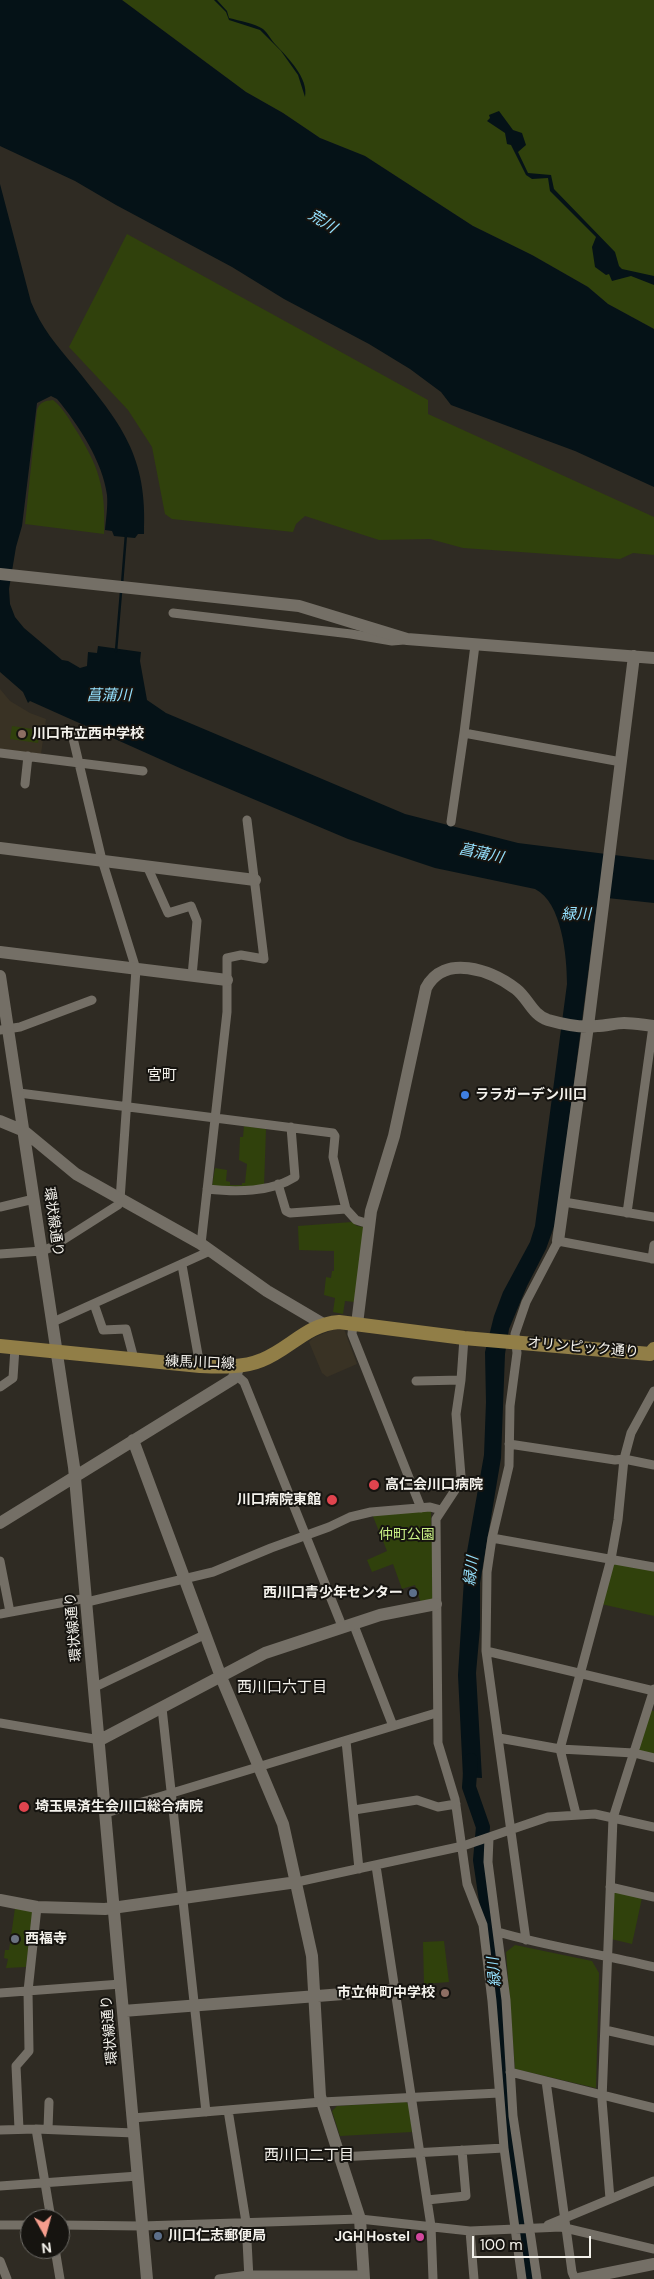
<!DOCTYPE html>
<meta charset="utf-8">
<style>
body{margin:0}
#map{position:relative;width:654px;height:2279px;overflow:hidden;background:#2f2b23;font-family:"DM Sans",sans-serif}
canvas{display:block}
.north{position:absolute;left:20px;top:2209px;width:50px;height:50px;box-sizing:border-box;background:#161410;border:1px solid #6f6d68;border-radius:50%;rotate:173deg;font-size:14px;font-weight:700;line-height:20px;text-align:center;color:#f4f2ec}
.north::after{content:'';display:block;margin:auto;width:18px;height:22px;background:#f59d8d;clip-path:polygon(50% 0,100% 100%,50% 72%,0 100%)}
.scale{position:absolute;left:472px;top:2236px;width:119px;height:22px;box-sizing:border-box;border:2px solid #f4f2ec;border-top:0;padding-left:6px;font-size:15px;line-height:18px;white-space:nowrap;color:#f4f2ec;-webkit-text-stroke:4px #161410;paint-order:stroke}
</style>
<div id="map">
<canvas width="654" height="2279"></canvas>
<div class="north">N</div>
<div class="scale">100 m</div>
</div>
<script>
const context = document.querySelector('canvas').getContext('2d');
context.lineJoin = 'round';
function paint(path, color) {
  context.fillStyle = color;
  context.fill(path, 'evenodd');
}
function trace(path, color, width, dash) {
  context.strokeStyle = color;
  context.lineWidth = width;
  context.lineCap = dash ? 'butt' : 'round';
  context.setLineDash(dash || []);
  context.stroke(path);
}
function label(font, color, halo, rows, align = 'center') {
  context.font = font + ' "DM Sans","Noto Sans JP",sans-serif';
  context.lineWidth = 4;
  context.setLineDash([]);
  context.textBaseline = 'middle';
  context.strokeStyle = halo;
  context.fillStyle = color;
  for (const [text, x, y, turn = 0] of rows) {
    context.save();
    context.translate(x, y);
    context.rotate((+turn || 0) * Math.PI / 180);
    context.textAlign = isNaN(turn) ? turn : align;
    if (halo) context.strokeText(text, 0, 0);
    context.fillText(text, 0, 0);
    context.restore();
  }
}
const built = new Path2D(`
 M0,689L10,701L30,713L46,719L41,754L0,749Z
 M337,1328L344,1329L357,1364L327,1377L322,1373L309,1342L313,1338Z`);
const green = new Path2D(`
 M122,0H654V329L608,304L588,287L532,255L473,226L365,156L320,138L283,113L246,92Z
 M127,234L428,400V414L654,517V555L633,553L620,559L463,548L430,539L379,540L305,516L296,524L293,532L172,519L165,514L152,447L128,410L69,347Z
 M53,400C62,407 68,417 74,427C99,466 106,488 104,534L25,524L37,410C40,402 44,401 53,400Z
 M12,726L40,730L38,743L10,739Z
 M244,1126L266,1129L264,1186L233,1189L212,1186L215,1168L227,1170L226,1181L230,1182V1185H242V1183H245L247,1164L239,1160L240,1137H243Z
 M352,1222L357,1226L364,1227L355,1302L345,1301L343,1314L333,1312L335,1298L324,1295L326,1277L331,1278L332,1271H334V1251L299,1250L298,1226Z
 M431,1510L433,1599L421,1603L415,1585L402,1589L393,1564L372,1572L367,1560L387,1551L372,1514Z
 M612,1563L654,1571V1616L601,1604Z
 M650,1710L654,1711V1755L638,1751Z
 M615,1892L642,1898L632,1944L611,1939L613,1893Z
 M15,1908L33,1912L26,1967L6,1968L8,1959L4,1958L5,1950H9Z
 M444,1941L449,1982L424,1984L423,1942Z
 M515,1945L592,1961L599,1973L596,2088L515,2069L506,1952Z
 M406,2102L409,2105L412,2132L340,2136L332,2111L337,2106Z`);
const water = new Path2D(`
 M0,0H122L246,92L283,113L320,138L365,156L473,226L532,255L588,287L608,304L654,329V487L575,451L451,405L441,392L410,369L369,344L284,299L232,267L116,205L75,181L0,146Z
 M214,0H217L227,11L229,18C240,21 254,23 263,29C268,33 271,40 275,44C287,57 309,78 305,97L298,75L281,51L260,30L229,20L226,12Z
 M499,111L513,130L522,133L526,145L518,152L528,173L551,175L554,189L615,252L619,266L622,269L654,276V285L631,276L612,281L609,274L606,275L595,267L592,247L596,237L550,191L548,178L532,179L526,175L511,145L507,144L505,133L487,121L490,118L489,115Z
 M0,184L31,302C41,327 57,346 74,366C121,424 148,455 144,534H138L135,538L114,536L112,531L105,530C106,519 108,506 107,495C103,462 78,424 57,399L51,396L37,403L22,526L16,547L9,589L10,604L15,617L24,628L62,660L68,661L80,668L87,666L88,652L97,653L98,646L141,652L140,661L147,700L166,713L405,814L518,843L654,860V903L598,897L556,1221L546,1249L527,1286L509,1329L505,1354L501,1458L480,1583V1628L476,1673L482,1778L463,1777L458,1675L465,1563L484,1455L486,1402L485,1352L494,1316L503,1292L530,1242L535,1226L567,984C567,957 562,902 535,889L435,868L348,839L182,769L30,701L28,703L23,692L0,672Z`);
const stream = new Path2D(`
 M122,584L126,534
 M116,651L121,592`);
const river = new Path2D(`
 M471,1760L469,1787L483,1827L480,1860L493,1948L510,2137L531,2279`);
const street = new Path2D(`
 M173,613L351,634L392,641L404,640
 M464,733L475,645
 M0,753L143,771
 M25,784L28,756
 M451,822L464,733L621,762
 M147,866L168,913L191,906L197,921L192,976
 M0,1030L20,1027L92,1000
 M19,1093L333,1133L335,1136L333,1157L346,1209L356,1220L369,1224
 M278,1184L286,1211L290,1213L346,1209
 M207,1189C235,1192 270,1193 295,1177L291,1127
 M564,1202L654,1217
 M0,1207L34,1199
 M627,1213L653,1026
 M201,1244L227,1012V958L241,955L264,959L247,820
 M0,1254L42,1251L52,1247L118,1205L120,1200L136,969L102,860L72,734
 M652,1259L654,1245
 M182,1265L200,1366
 M94,1304L103,1330L126,1329L134,1359
 M53,1322L210,1251
 M353,1324L352,1334L421,1508
 M464,1338L461,1380L456,1414L461,1476L459,1484L436,1519L438,1743L455,1799L467,1884L483,1925L492,2001L504,2148L522,2279
 M236,1375L244,1382L342,1626
 M416,1381L461,1380
 M0,1387L13,1378L15,1348
 M509,1444L615,1460L624,1459L654,1465
 M492,1538L654,1567
 M0,1561L10,1612
 M87,1602L213,1572L271,1548L329,1527L350,1517L371,1512L430,1507L441,1510
 M0,1614L87,1598
 M353,1623L393,1726
 M486,1651L654,1691
 M95,1687L206,1634
 M162,1708L206,2112
 M0,1723L100,1740
 M499,1738L560,1749L634,1753L654,1758
 M346,1741L359,1869
 M354,1810L417,1800L438,1807L456,1804
 M106,1813L436,1713
 M576,1814L560,1749L611,1559L618,1520L624,1459L631,1433L654,1391
 M489,1838L488,1862L506,2000L513,2116L537,2279
 M376,1866L431,2226L433,2279
 M297,1882L463,1846L548,1817L595,1814L654,1827
 M610,1887L654,1897
 M498,1932C549,1947 602,1954 654,1967
 M526,1940L486,1651L487,1572L492,1538L509,1466L510,1406L517,1353L515,1334L526,1302L558,1241L654,1259
 M0,1993L121,1984
 M605,2030L654,2041
 M510,2072L654,2108
 M546,2081L572,2272L575,2279
 M228,2110L246,2222L249,2279
 M133,2118L322,2102L499,2093
 M19,2129L16,2066L29,2051L28,1991L37,1907
 M36,2129L51,2219
 M48,2129L49,2102
 M0,2130L36,2129L134,2133
 M340,2157L504,2148
 M0,2186L138,2176
 M610,2199L602,2100L613,1818L654,1689
 M427,2200L466,2196L462,2150
 M0,2225H30
 M60,2225L142,2226L360,2219L470,2231L561,2227L654,2249
 M548,2225L654,2181
 M470,2231L474,2279
 M55,2249L60,2279
 M0,2261L7,2279
 M219,2279L248,2275H364`);
const secondary = new Path2D(`
 M0,574L299,606L407,639L654,658
 M0,848L255,880
 M0,952L227,980
 M0,976L74,1467L147,2279
 M0,1121L24,1131L76,1174L201,1244L267,1291L323,1324
 M558,1241L588,1026L634,656
 M357,1324L371,1211L394,1136L426,988C444,953 491,970 516,989C528,998 532,1015 548,1020C562,1024 582,1028 597,1026C606,1026 615,1023 624,1023C634,1023 644,1025 654,1026
 M133,1440L221,1677L283,1824L312,1956L320,2096L360,2219L364,2279
 M0,1523L233,1379L237,1371V1366
 M100,1740L265,1653L380,1615L436,1604
 M0,1900L37,1907L105,1909L297,1882
 M123,2011L395,1990
 M579,2279L654,2264`);
const primary = new Path2D(`
 M0,1346L200,1366C220,1367 243,1368 262,1360C290,1349 307,1324 339,1322L464,1338L650,1354L654,1349`);
const markers = [
 [22,734,5,"#8d6e63"],
 [465,1095,5,"#3f7fe0"],
 [374,1485,6,"#e0444e"],
 [332,1500,6,"#e0444e"],
 [413,1593,5,"#5c6f8a"],
 [24,1807,6,"#e0444e"],
 [15,1939,5,"#6b7280"],
 [445,1993,5,"#8d6e63"],
 [158,2236,5,"#5c6f8a"],
 [420,2237,5,"#d1479c"]
];
const poiNames = [
 ["川口市立西中学校",32,734],
 ["ララガーデン川口",475,1095],
 ["高仁会川口病院",385,1485],
 ["川口病院東館",321,1500,"right"],
 ["西川口青少年センター",403,1593,"right"],
 ["埼玉県済生会川口総合病院",35,1807],
 ["西福寺",25,1939],
 ["市立仲町中学校",435,1993,"right"],
 ["川口仁志郵便局",168,2236],
 ["JGH Hostel",410,2237,"right"]
];
const streetNames = [
 ["環状線通り",53,1222,82],
 ["オリンピック通り",583,1348,5],
 ["練馬川口線",200,1363,2],
 ["環状線通り",74,1627,-95],
 ["環状線通り",110,2030,-95]
];
const parkNames = [
 ["仲町公園",407,1535]
];
const waterNames = [
 ["荒川",322,222,32],
 ["菖蒲川",109,696],
 ["菖蒲川",481,854,12],
 ["緑川",576,915],
 ["緑川",472,1571,-84],
 ["緑川",495,1972,-95]
];
const neighbourhoodNames = [
 ["宮町",162,1076],
 ["西川口六丁目",282,1688],
 ["西川口二丁目",309,2156]
];
paint(built, '#393224');
paint(green, '#30410c');
paint(water, '#051217');
trace(stream, '#051217', 2.5);
trace(river, '#051217', 14);
trace(street, '#746f66', 9);
trace(secondary, '#746f66', 12);
trace(primary, '#917e47', 14);
for (const [x, y, r, color] of markers) {
  const dot = new Path2D();
  dot.arc(x, y, r, 0, 2 * Math.PI);
  context.fillStyle = color;
  context.fill(dot);
  trace(dot, '#161410', 2);
}
label('bold 14px', '#f4f2ec', '#161410', poiNames, 'left');
label('14px', '#f4f2ec', '#161410', streetNames);
label('14px', '#c9f085', '#161410', parkNames);
label('italic 15px', '#95e1fe', '#161410', waterNames);
label('15px', '#f4f2ec', '#161410', neighbourhoodNames);
</script>
